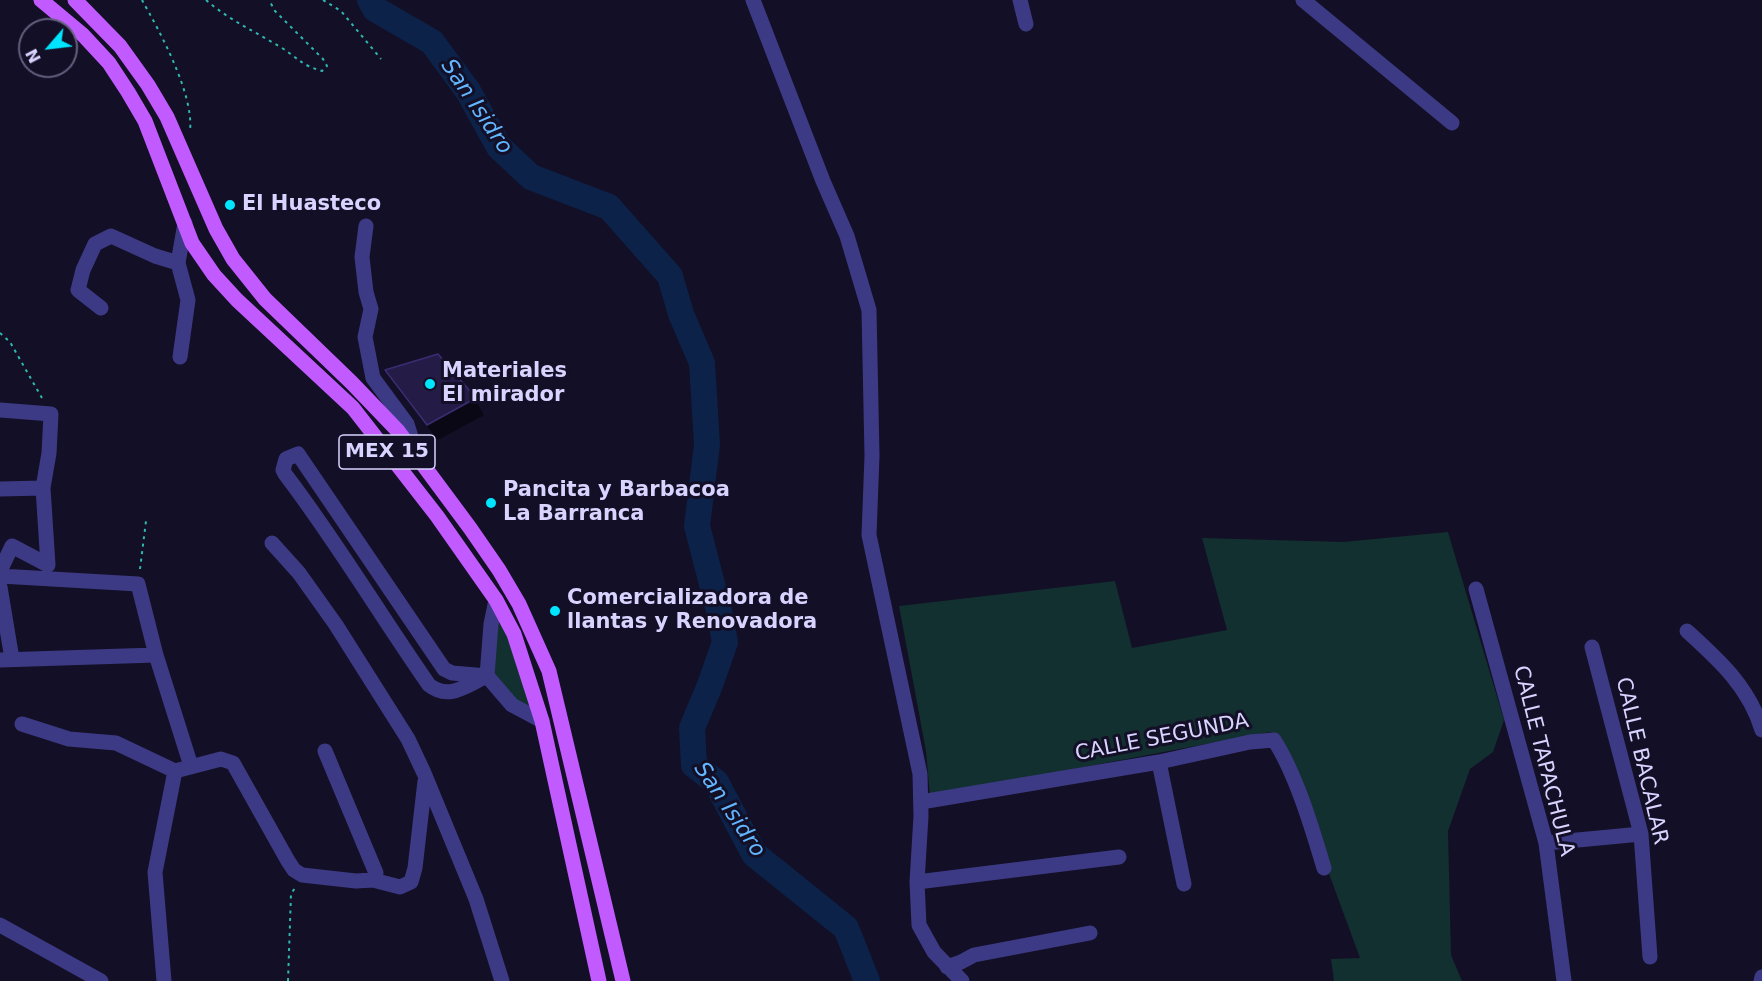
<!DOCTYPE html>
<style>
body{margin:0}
#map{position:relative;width:1762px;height:981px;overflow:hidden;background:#130f26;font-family:"DejaVu Sans",sans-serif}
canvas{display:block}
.north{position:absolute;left:18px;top:18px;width:60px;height:60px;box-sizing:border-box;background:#130f26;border:2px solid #625e7d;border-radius:50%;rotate:242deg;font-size:16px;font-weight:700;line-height:24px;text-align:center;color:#d9d4ff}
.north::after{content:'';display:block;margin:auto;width:21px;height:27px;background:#00e5ff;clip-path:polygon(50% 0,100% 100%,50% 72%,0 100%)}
</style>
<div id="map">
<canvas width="1762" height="981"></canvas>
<div class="north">N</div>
</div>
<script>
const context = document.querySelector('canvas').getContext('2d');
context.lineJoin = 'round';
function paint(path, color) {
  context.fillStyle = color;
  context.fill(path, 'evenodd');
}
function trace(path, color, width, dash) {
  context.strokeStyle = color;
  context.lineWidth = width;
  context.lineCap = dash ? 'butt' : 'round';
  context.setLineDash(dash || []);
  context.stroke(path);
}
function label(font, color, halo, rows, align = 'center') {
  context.font = font + ' "DejaVu Sans",sans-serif';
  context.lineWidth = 6;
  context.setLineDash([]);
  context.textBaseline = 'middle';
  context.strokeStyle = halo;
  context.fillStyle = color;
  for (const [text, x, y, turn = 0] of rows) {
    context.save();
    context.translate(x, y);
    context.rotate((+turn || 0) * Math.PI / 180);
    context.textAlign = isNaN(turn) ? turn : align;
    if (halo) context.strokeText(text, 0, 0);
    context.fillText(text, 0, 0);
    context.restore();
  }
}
const green = new Path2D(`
 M1448,532L1504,720L1493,752L1470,769L1448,831L1451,955L1462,981H1334L1331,959L1360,958L1278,735L1270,732L930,796L926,751L899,606L1115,581L1132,648L1227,630L1202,538L1343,542Z
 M498,615L512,644L532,713L514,699L491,675Z`);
const shadow = new Path2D(`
 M438,356L475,399L484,415L438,440L396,386L387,371Z`);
const river = new Path2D(`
 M370,0L375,9L432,42L468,91L499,147L531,177L609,207L670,276L681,314L702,363L707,445L697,526L719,611L725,642L710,685L692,728L694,765L716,782L754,854L846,928L867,981`);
const building = new Path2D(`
 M438,354L476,398L427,425L385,370Z`);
const path = new Path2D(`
 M142,0C160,32 194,94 190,131
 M206,0C229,20 256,32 282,48C299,59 301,65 322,71L327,66L323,59L275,11L269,0
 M323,0L341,11L381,59
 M0,333L10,342L42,398
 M140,569L146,521
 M288,981L291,894L295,888`);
const minor = new Path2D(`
 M753,0L823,181L847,236L869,310L872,456L869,535L920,774L921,816L917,882L919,925L934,952L962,981
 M1020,0L1026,24
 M1303,0L1452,123
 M366,226L362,257L366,292L371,309L365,337L373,378L407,424L416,453
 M101,308L78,290L83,270L95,244L111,236L155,256L178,263
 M180,357L188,300L178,263L185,223
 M0,410L51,414L49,453L43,488L48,565L12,546L0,571
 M0,489L43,488
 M272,543L299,573L336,625L408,739L424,773L476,899L502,981
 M0,576L138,584L156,655L191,766
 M0,587L12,659
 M1476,589L1546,843L1564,981
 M1687,631C1719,660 1749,687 1762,730
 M1592,647L1641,834L1650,957
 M0,660L156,655
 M487,676C467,685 449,701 429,685C380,615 337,542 285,474L283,470L286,459L298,454L444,669L452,673L487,676L512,705L542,721
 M487,676L491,624L496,600
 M22,724L69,739L116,743L175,771
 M325,751L376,873L373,880
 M1159,762L1184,884
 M175,771L221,759L233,763L288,861L294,870L302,875L356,881L373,880L400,887L411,882L415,868L425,781
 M921,802L1159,762L1250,742L1274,740C1296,774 1312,828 1324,868
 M1546,843L1641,834
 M917,882L1119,857
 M0,925L101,981
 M947,967L961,962L974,955L1090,933
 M164,981L155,872L175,771
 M1761,981L1762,977`);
const major = new Path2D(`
 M41,0L83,35L109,63L128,92L145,121L192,243L214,275L237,300L353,408L437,516L496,600L514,634L542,721L599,981
 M75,0L120,46L148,85L167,117L216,229L233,259L265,299L352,383L398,431L470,528L499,570L519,604L549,671L623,981`);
const markers = [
 [230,205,6,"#00e5ff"],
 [430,384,6,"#00e5ff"],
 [491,503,6,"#00e5ff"],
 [555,611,6,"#00e5ff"]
];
const shields = [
 [387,452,96]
];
const shieldNames = [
 ["MEX 15",387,452]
];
const poiNames = [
 ["El Huasteco",242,205],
 ["Materiales",442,372],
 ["El mirador",442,396],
 ["Pancita y Barbacoa",503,491],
 ["La Barranca",503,515],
 ["Comercializadora de",567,599],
 ["llantas y Renovadora",567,623]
];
const streetNames = [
 ["CALLE SEGUNDA",1162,738,-11],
 ["CALLE TAPACHULA",1543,761,76],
 ["CALLE BACALAR",1641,761,77]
];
const waterNames = [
 ["San Isidro",476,107,56],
 ["San Isidro",729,810,56]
];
paint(green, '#12302f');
paint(shadow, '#0007');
trace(river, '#0c2248', 26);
paint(building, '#241b47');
trace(building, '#3b2d73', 1.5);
trace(path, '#2fb8b0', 2, [3, 4.5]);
trace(minor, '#3d3a85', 15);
trace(major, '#c25bff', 15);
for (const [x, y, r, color] of markers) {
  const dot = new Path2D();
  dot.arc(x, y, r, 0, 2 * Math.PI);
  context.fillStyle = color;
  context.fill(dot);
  trace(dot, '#130f26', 2);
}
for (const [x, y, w] of shields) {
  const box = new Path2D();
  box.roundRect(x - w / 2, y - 17, w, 34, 4.5);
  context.fillStyle = '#130f26';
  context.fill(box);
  trace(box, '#d9d4ff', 1.5);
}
label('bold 20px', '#d9d4ff', null, shieldNames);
label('bold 21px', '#d9d4ff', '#130f26', poiNames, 'left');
label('21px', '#d9d4ff', '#130f26', streetNames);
label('italic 22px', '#62b6ff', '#130f26', waterNames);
</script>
